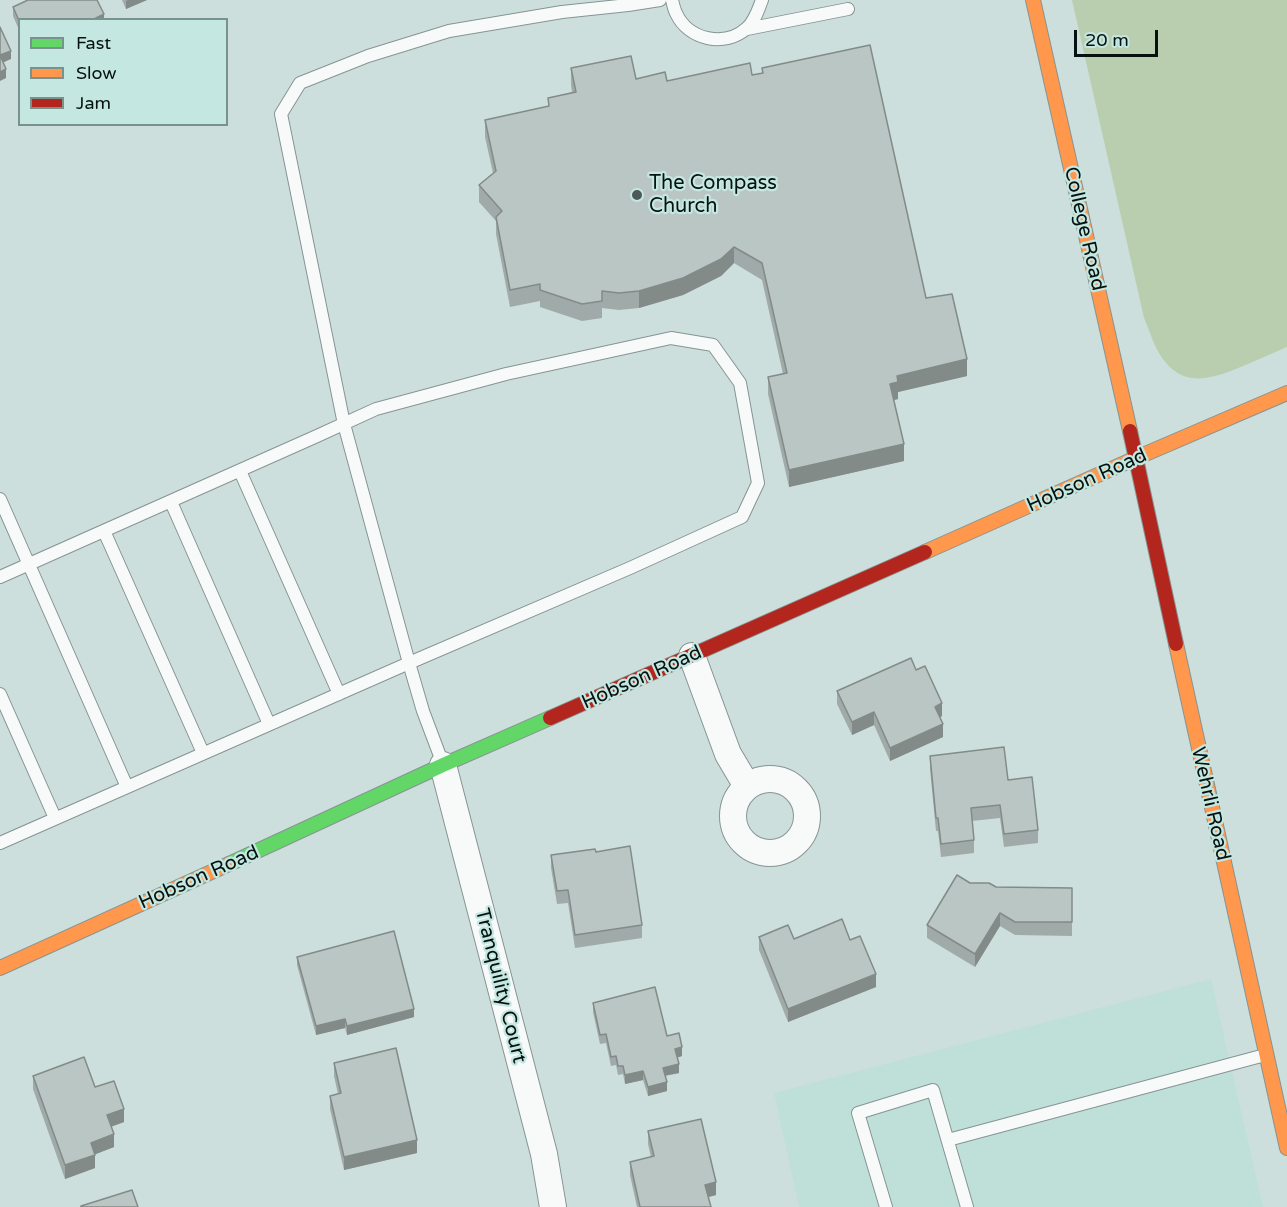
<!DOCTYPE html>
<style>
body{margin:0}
#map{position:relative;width:1287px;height:1207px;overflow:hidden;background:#cddfdc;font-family:"Varela Round",sans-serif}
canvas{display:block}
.legend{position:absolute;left:18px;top:18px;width:210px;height:108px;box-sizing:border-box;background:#c5e7e1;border:2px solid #79928d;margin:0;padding:8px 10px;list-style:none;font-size:18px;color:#061210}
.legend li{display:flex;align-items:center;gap:12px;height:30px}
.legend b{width:30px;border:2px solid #79928d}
.scale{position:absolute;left:1074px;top:30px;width:84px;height:27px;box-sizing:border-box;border:3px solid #061210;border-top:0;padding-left:8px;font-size:18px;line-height:21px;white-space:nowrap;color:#061210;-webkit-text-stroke:4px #c5e7e1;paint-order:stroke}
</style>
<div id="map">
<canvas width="1287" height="1207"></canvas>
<ul class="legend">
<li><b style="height:8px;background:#63d668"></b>Fast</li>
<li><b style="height:8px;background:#ff974d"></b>Slow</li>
<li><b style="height:8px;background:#b3261e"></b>Jam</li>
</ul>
<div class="scale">20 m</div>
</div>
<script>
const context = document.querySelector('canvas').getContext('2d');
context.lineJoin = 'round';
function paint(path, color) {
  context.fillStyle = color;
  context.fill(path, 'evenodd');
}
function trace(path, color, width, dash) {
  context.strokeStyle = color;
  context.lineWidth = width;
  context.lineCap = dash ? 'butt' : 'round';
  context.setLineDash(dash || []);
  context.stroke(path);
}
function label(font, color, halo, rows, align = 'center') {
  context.font = font + ' "Varela Round",sans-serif';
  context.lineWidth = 4.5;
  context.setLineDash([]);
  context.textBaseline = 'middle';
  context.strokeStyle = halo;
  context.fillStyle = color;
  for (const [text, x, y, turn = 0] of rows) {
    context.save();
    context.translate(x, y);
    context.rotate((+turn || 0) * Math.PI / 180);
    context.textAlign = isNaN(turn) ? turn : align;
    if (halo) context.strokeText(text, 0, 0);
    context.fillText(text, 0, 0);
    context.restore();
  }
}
const built = new Path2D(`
 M1211,979L1263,1207H799L774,1093Z`);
const green = new Path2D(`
 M1072,0H1287V347C1274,353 1261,358 1248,364C1221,375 1190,390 1167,364C1155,351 1151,334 1144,318Z`);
const lane = new Path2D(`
 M672,0C673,4 674,9 676,13C688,40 725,48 747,28C755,21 758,10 762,0
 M747,29L848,9
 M240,471L339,694
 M0,499L127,787
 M171,502L269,724
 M104,531L203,753
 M0,577L317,436L376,409L506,374L671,338L713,345L740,383L758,483L742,517L630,568L409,663L0,843
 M0,694L55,818
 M443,764L423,711L409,663L344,424L281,114L300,83L368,56L449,31L562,12L628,5L660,0
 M948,1140L1265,1055
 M886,1207L858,1113L933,1090L967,1207`);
const street = new Path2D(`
 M692,656L728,754L747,786
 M443,765L544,1154L553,1207
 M733 816a37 37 0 1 1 74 0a37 37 0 1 1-74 0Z`);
const fast = new Path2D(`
 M229,864L443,765L550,718`);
const slow = new Path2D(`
 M1033,0L1130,431
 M925,552L1136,458L1287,393
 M1176,644L1287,1148
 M0,968L229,864`);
const jam = new Path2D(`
 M1130,431L1176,644
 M550,718L925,552`);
const wall = new Path2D(`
 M122,0H147L126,9Z
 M13,7L104,20H20V32L13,16Z
 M571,68L636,79L667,81L752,75L762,73V68L926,298L967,376L898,392V399L894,400L904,461L789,487L768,394V377L783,374L762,280L734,263L721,276L683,295L639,308L619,310L602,308V318L582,321L540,307V301L510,307L496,234V221L479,202V185L493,173L485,137V120L548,107V98L572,92L571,85Z
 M916,670L942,716L940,718L943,737L890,761L874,725L852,735L837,704V691Z
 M930,756L1008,780L1038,830V843L1004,847L1000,818L972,821L974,840V853L941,857L938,831H936L930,769Z
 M596,852L642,925V938L575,948L568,903L557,904L551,868V855Z
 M970,883L996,887L1072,888V936L1015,935L1000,926L975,967L927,938V925Z
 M759,937L850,940L876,987L788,1022L759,950Z
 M297,957L414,1017L347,1035L345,1028L316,1035L297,965Z
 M593,1003L667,1036L682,1056L677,1058L679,1073L665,1076L667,1091L648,1096L643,1080L625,1084L623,1074L618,1075L616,1065L611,1066L606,1043L600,1044L593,1012Z
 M334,1063L417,1153L344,1170L330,1109V1096L338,1094L334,1076Z
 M33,1076L95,1087L124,1122L111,1127L114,1147L95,1154V1168L65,1179L33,1089Z
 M648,1131L716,1195L708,1197L711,1207H637L630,1175V1162L651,1157L648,1144Z`);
const shadedWall = new Path2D(`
 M128,0H147L126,9V1Z
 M104,14V20H92Z
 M11,51V59L0,64V55Z
 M6,69V78L0,81V72Z
 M734,247V263L721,276L683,295L639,308V291Z
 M967,359V376L898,392V399L890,401V384L897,376Z
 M904,444V461L789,487V470Z
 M942,703V716L935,720V707Z
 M874,712V725L852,735V722Z
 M943,724V737L890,761V748Z
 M1000,913V926L975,967V954Z
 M876,974V987L788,1022V1009Z
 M414,1009V1017L347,1035V1026Z
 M345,1019V1028L316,1035V1026Z
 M682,1047V1056L675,1058V1049Z
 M679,1064V1073L663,1076V1068Z
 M643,1071V1080L625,1084V1075Z
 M667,1082V1091L648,1096V1087Z
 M124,1109V1122L107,1128V1115Z
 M114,1134V1147L91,1156V1143Z
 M417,1140V1153L344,1170V1157Z
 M95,1155V1168L65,1179V1165Z
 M716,1182V1195L705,1198V1185Z`);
const building = new Path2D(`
 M28,0H97L104,14L92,20H20V23L13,7Z
 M0,27L11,51L0,55L6,69L0,72Z
 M870,45L926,298L952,294L967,359L897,376L898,382L890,384L904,444L789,470L768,377L787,373L762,263L734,247L721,259L683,278L639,291L619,293L602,291V301L582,304L540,290V284L510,290L496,217L502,211L479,185L496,171L485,120L549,106L548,98L576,92L571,68L631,56L636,79L665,72L667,81L750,63L752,75L763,73L762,68Z
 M911,658L916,670L925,666L942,703L935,707L943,724L890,748L874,712L852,722L837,691Z
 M1004,747L1008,780L1032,777L1038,830L1004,834L1000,805L971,808L974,840L941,844L938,818H936L930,756Z
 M630,846L642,925L575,935L568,890L557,891L551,855L595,849L596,852Z
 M957,875L970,883H989L996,887L1072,888V922H1015L1000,913L975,954L927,925Z
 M842,919L850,940L860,936L876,974L788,1009L759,937L788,925L794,939Z
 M394,931L414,1009L347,1026L345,1019L316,1026L297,957Z
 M655,987L667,1036L679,1033L682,1047L675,1049L679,1064L663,1068L667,1082L648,1087L643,1071L625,1075L623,1066H618L616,1056L611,1057L606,1034L600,1035L593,1003Z
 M396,1048L417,1140L344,1157L330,1096L341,1093L334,1063Z
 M84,1057L95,1087L114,1081L124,1109L107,1115L114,1134L91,1143L95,1155L65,1165L33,1076Z
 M701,1119L716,1182L705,1185L711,1207H640L630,1162L654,1156L648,1131Z
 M132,1190L138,1207H81V1206Z`);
const markers = [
 [637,195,6,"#4c5a57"]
];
const poiNames = [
 ["The Compass",649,184],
 ["Church",649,207]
];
const streetNames = [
 ["College Road",1084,229,77],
 ["Hobson Road",1087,481,-24],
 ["Hobson Road",642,678,-24],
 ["Wehrli Road",1210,804,77],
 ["Hobson Road",199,878,-24],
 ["Tranquility Court",500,986,76]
];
paint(built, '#bfdfd9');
paint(green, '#b9ceaf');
trace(lane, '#869492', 14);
trace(street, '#869492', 28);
trace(fast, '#869492', 16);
trace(slow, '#869492', 16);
trace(jam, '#869492', 16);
trace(lane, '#f8fafa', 12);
trace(street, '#f8fafa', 26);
trace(fast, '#63d668', 14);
trace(slow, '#ff974d', 14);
trace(jam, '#b3261e', 14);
paint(wall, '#a0aaa8');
paint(shadedWall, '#828b88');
paint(building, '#bac6c3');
trace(building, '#828b88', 1.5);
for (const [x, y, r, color] of markers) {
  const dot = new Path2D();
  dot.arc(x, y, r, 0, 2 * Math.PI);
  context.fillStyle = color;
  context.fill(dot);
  trace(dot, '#c5e7e1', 2);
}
label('20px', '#061210', '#c5e7e1', poiNames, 'left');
label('20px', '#061210', '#c5e7e1', streetNames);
</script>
